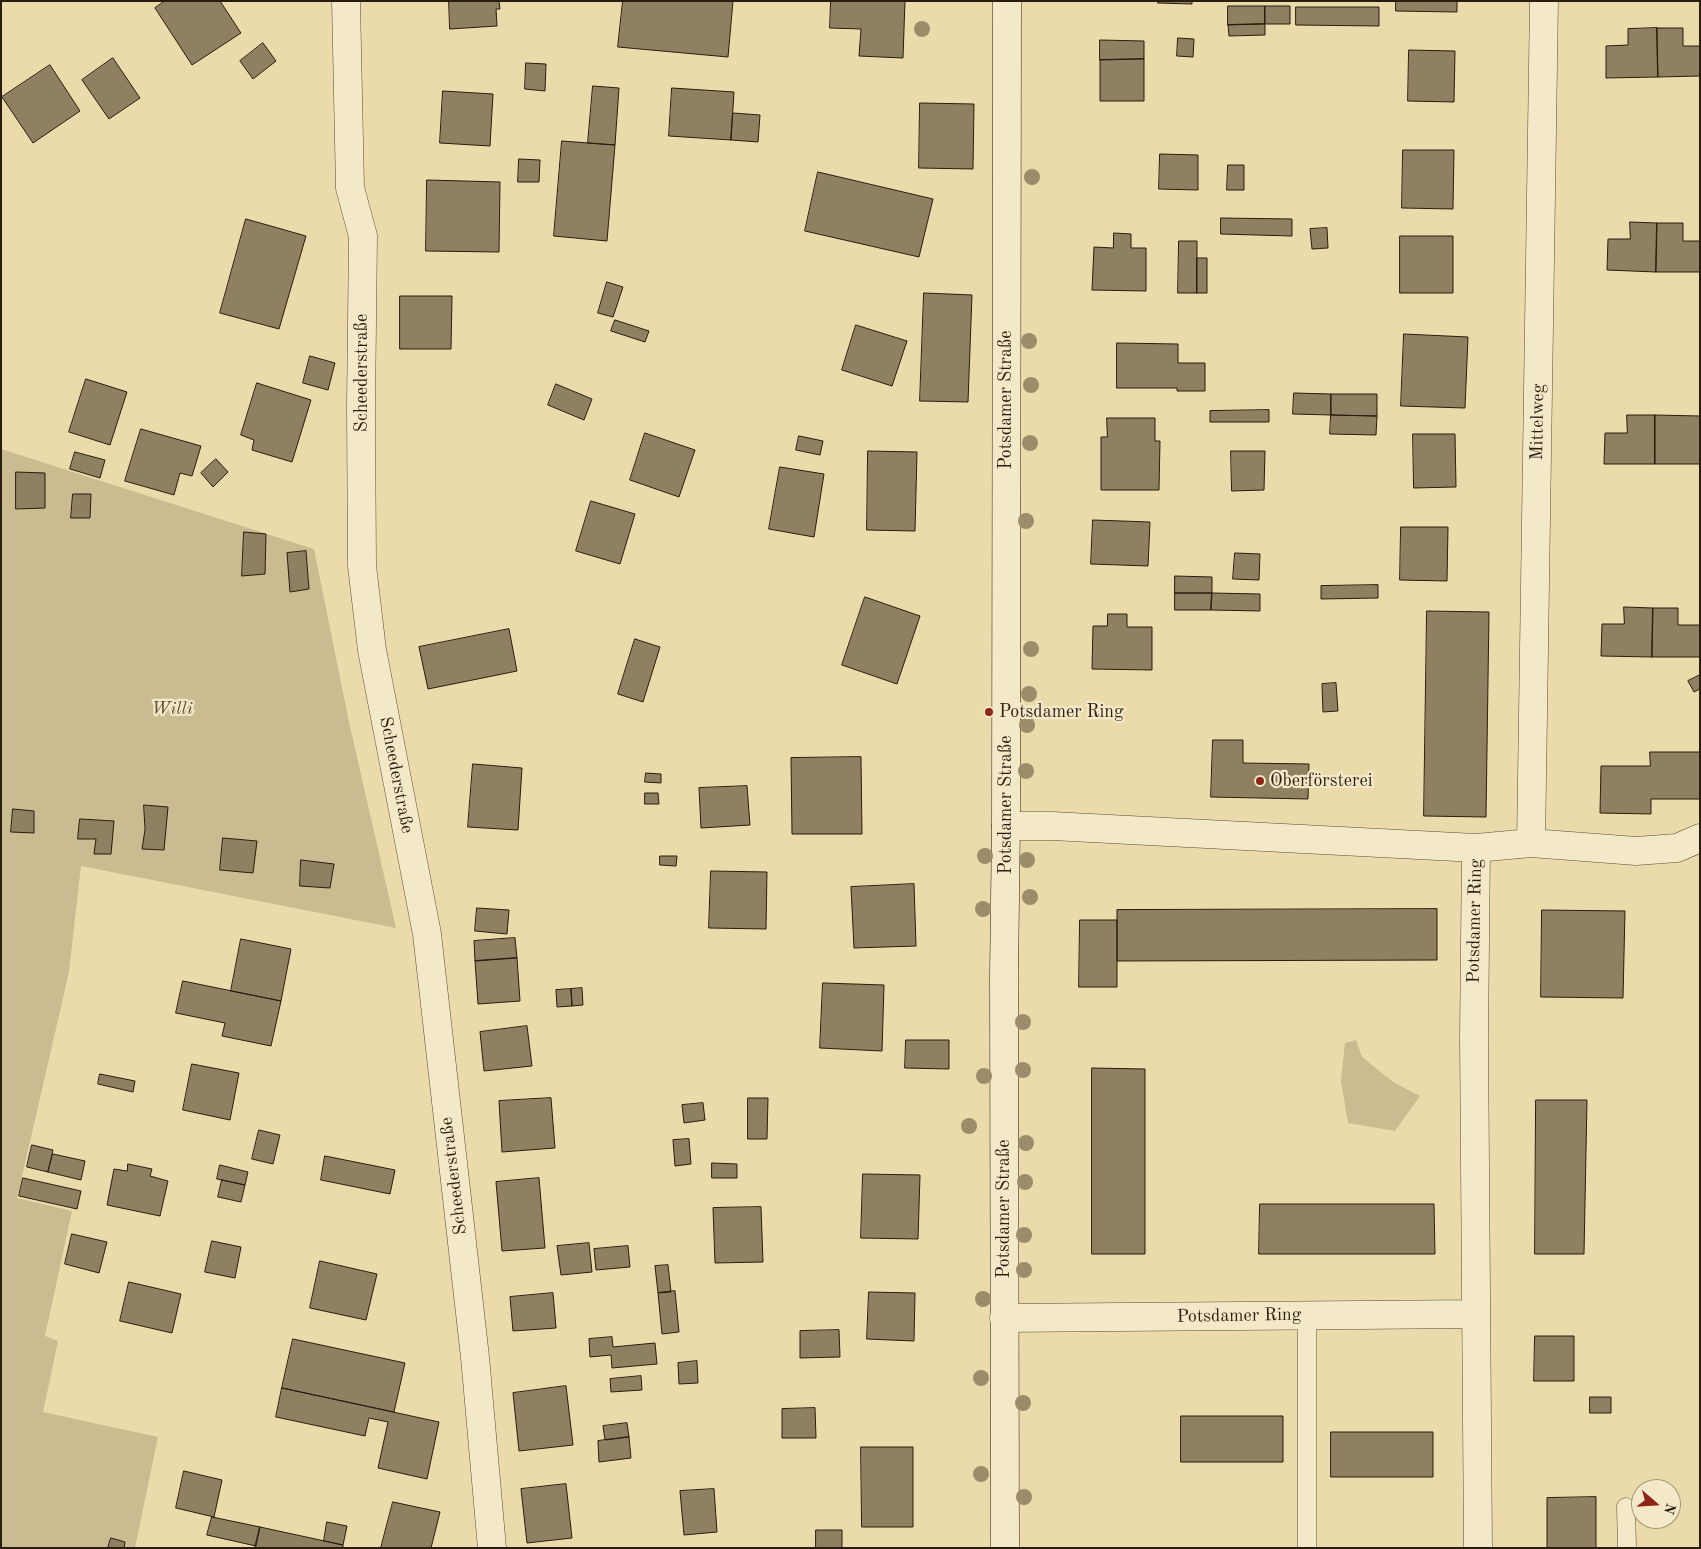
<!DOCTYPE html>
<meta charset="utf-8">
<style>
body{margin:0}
#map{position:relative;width:1701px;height:1549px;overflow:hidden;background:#ecdbaa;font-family:"Old Standard TT",serif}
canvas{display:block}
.frame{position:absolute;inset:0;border:2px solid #291d10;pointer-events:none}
.north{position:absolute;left:1631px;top:1479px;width:50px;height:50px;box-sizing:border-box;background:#f3e8c8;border:1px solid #a2977e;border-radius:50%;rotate:109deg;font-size:14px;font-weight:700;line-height:20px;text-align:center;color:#291d10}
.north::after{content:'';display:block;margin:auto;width:18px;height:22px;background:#8f2418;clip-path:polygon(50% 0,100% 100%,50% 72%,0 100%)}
</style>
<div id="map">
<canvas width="1701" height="1549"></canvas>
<div class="frame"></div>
<div class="north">N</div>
</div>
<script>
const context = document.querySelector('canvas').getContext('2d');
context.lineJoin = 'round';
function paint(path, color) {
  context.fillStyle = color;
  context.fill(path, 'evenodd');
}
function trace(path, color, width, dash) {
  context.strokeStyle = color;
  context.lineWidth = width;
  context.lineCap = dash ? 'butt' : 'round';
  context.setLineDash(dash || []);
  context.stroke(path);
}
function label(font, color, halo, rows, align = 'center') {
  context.font = font + ' "Old Standard TT",serif';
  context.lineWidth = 4.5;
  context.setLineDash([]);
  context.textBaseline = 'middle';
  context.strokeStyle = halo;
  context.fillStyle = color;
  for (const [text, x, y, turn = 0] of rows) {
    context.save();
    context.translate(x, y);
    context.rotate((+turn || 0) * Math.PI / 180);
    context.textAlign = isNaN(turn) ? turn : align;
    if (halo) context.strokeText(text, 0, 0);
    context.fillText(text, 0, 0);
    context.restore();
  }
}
const green = new Path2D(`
 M1,449L314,549L349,722L396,928L81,866L69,972L17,1198L72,1211L45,1336L58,1341L43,1412L158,1437L135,1548H1Z
 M1356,1040L1362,1057L1393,1082L1420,1096L1395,1131L1348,1123L1341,1081L1345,1043Z`);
const building = new Path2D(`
 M165,1H220L241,33L192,65L155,8Z
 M449,1H499L500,9H496L497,26L450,29Z
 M623,1H733L728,57L618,47Z
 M831,1H905L903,58L859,56L861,29L830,28Z
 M1158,1H1192V4L1158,3Z
 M1396,1H1457V12L1396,11Z
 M1228,6H1265V24L1228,25Z
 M1265,6H1290V24H1265Z
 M1296,7H1379V26L1296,25Z
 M1265,24V35L1229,36L1228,25Z
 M1657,28L1658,77L1606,78V46L1628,45V29Z
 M1657,28H1683V46H1700V76L1658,77Z
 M1178,38L1194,39L1193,57L1177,56Z
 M1100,40L1144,41V59L1100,60Z
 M263,43L276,61L253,79L240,61Z
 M1409,50L1455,51L1454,102L1408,101Z
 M113,58L140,98L109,119L82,80Z
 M1144,59V101H1100V60Z
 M526,63L546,64L545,91L525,89Z
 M50,65L80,111L33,143L2,97Z
 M593,86L619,88L615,145L588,143Z
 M672,88L734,92L731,140L669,136Z
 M443,91L493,94L490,146L440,143Z
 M920,103L974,104L973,169L919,168Z
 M733,113L760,115L758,142L731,140Z
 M562,141L615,145L607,241L554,236Z
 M1403,150H1454L1453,209L1402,208Z
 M1160,154L1198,155V190L1159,189Z
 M519,159L540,160L539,182H518Z
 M1228,165H1244V190H1227Z
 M818,172L933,199L919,257L805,231Z
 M427,180L500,182L499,252L426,251Z
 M1221,218L1292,219V236L1221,234Z
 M246,219L306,236L279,329L220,313Z
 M1630,222L1657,223L1656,272L1607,270L1608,239H1630Z
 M1657,223H1683V241H1700V272H1656Z
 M1327,228L1328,248L1312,249L1310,229Z
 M1114,233L1131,234V248H1146V291L1092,290L1094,247L1113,248Z
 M1400,236H1453V293H1400Z
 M1179,241H1197V293H1178Z
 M1197,258H1207V293H1197Z
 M607,282L623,287L613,317L598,313Z
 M924,293L972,295L968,402L920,401Z
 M400,296H452L451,349H400Z
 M615,320L649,331L645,342L611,331Z
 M856,325L907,341L892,386L842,370Z
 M1404,334L1468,337L1465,408L1401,406Z
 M1117,343L1178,344V363H1205V391H1177V388H1117Z
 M310,356L335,363L328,390L303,383Z
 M86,379L127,392L110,445L69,432Z
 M257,383L311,400L292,462L252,450L254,440L241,435Z
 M556,384L592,399L584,420L548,405Z
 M1294,393L1331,394V415L1293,414Z
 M1331,394H1377V416L1331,415Z
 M1269,410V422H1210V411Z
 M1331,415L1377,416L1376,435L1330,434Z
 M1627,415H1655V464H1604L1605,433H1627Z
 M1655,415L1700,416V464H1655Z
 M1107,418H1155V441H1160L1159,490H1101V437H1107Z
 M141,429L201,446L192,476L180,473L174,495L125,481Z
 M645,433L695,450L679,497L630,480Z
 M1413,434H1455L1456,487L1414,488Z
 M799,436L823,441L820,455L796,450Z
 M868,451L917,452L915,531L867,530Z
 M1231,451H1265L1264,490L1232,491Z
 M75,452L105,460L100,478L70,469Z
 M216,459L228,472L213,487L201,473Z
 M780,467L824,474L814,537L769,529Z
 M16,472L45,473V508L16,509Z
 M73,494H91L90,518H71Z
 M591,501L635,514L620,564L576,551Z
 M1093,520L1150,522L1148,566L1091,564Z
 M1401,527H1448L1447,581L1400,580Z
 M244,532L266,534L265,574L242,576Z
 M306,551L309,589L290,592L287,553Z
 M1235,553L1260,554L1259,580L1233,579Z
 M1175,576L1212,577V593H1175Z
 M1378,585V598L1321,599V586Z
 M1175,593H1212L1211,610H1175Z
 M1212,593L1260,594V611L1211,610Z
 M865,597L920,616L897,684L842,665Z
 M1624,607L1653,608L1652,657L1601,656L1602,624H1624Z
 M1653,608H1678V625H1700V657H1652Z
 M1427,611L1489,612L1486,817L1424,816Z
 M1108,614H1127V627H1152V670L1092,669L1093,626H1107Z
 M509,629L517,671L428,689L419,647Z
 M635,639L660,647L643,702L618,694Z
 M1700,675V689L1694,692L1688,681Z
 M1336,683L1338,711L1323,712L1322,684Z
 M1213,740H1243V763L1309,764L1308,799L1211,797Z
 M1650,752H1700V799H1651V814L1600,813L1601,766H1650Z
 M861,757L862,834H792L791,758Z
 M473,764L522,768L518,830L468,827Z
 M646,773L661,774V783L645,782Z
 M747,786L750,825L701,828L699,788Z
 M645,793H658L659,804H645Z
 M144,805L168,807L164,850L142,849L145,830Z
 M13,809L34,811V833L11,832Z
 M80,819L114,821L111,854H94L96,839H78Z
 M223,838L257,841L253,873L220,870Z
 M660,856H677L676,866L660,865Z
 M301,860L334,864L330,888L300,886Z
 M711,871L767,872L766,929L709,928Z
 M914,884L916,946L854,948L851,887Z
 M477,908L509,910L507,934L475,931Z
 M1437,909V960L1117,961V910Z
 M1542,910L1625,911L1623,998L1541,997Z
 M1080,920H1117V987H1079Z
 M515,938L517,958L475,961L474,941Z
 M241,939L291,949L281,1001L231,991Z
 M517,958L520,1001L478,1004L475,961Z
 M183,981L281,1001L271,1046L222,1036L225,1023L176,1013Z
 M823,983L884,985L882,1051L820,1048Z
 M582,988L583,1005L572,1006L571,989Z
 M571,989L572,1006L557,1007L556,990Z
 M527,1026L532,1066L484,1071L480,1032Z
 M906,1040H949V1069L905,1068Z
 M192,1064L239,1073L230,1120L183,1110Z
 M1092,1068L1145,1069V1254H1092Z
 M100,1074L135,1081L133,1092L98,1084Z
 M551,1098L555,1148L502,1152L499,1101Z
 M748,1098H768L767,1139H748Z
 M1536,1100H1587L1584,1254H1535Z
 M703,1103L705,1120L684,1123L682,1105Z
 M259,1130L280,1135L273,1164L252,1159Z
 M689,1139L691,1164L675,1166L673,1140Z
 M32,1145L53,1150L48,1172L27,1167Z
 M53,1154L85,1161L81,1180L48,1172Z
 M325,1156L395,1170L390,1194L321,1180Z
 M712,1163L737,1164V1178H712Z
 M128,1164L152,1169L150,1176L168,1181L160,1216L107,1205L114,1169L127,1171Z
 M220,1165L248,1172L245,1185L217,1179Z
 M863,1174L920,1175L918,1239L861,1238Z
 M23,1178L81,1191L77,1209L19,1196Z
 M539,1178L545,1248L502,1251L496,1182Z
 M222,1180L245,1185L241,1202L218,1197Z
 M1260,1204H1434L1435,1254H1259Z
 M761,1207L763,1262L715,1263L713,1208Z
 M72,1234L107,1242L99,1273L65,1264Z
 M212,1241L241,1247L235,1278L205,1272Z
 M589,1243L592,1272L561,1275L557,1246Z
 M628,1246L630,1267L596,1270L594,1249Z
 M320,1261L377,1274L366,1320L310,1308Z
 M668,1265L671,1292L658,1293L655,1266Z
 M129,1282L181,1294L172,1333L120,1321Z
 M675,1291L679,1332L662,1334L658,1293Z
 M869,1292L915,1293L914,1341L867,1339Z
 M553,1293L556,1328L513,1331L510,1297Z
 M839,1330L840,1357L800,1358V1331Z
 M1535,1336H1574V1381H1534Z
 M612,1337L613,1347L655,1343L657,1364L612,1368L611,1355L590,1357L589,1339Z
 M293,1339L405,1363L394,1412L282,1388Z
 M697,1361L698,1383L679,1384L678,1363Z
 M641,1376L642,1390L611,1392L610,1379Z
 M566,1386L573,1445L519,1451L513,1393Z
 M282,1388L439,1422L427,1479L378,1468L388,1422L369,1418L365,1436L276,1417Z
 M1590,1397H1611V1413H1590Z
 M815,1408L816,1438H782V1409Z
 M1181,1416H1283V1462H1181Z
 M627,1423L629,1437L605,1440L603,1426Z
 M1331,1432H1433V1477H1331Z
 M629,1437L631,1458L599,1462L598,1441Z
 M861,1447H913V1527H862Z
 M184,1471L222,1480L214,1517L176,1508Z
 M566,1484L572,1538L527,1543L521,1489Z
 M714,1489L717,1532L684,1535L680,1491Z
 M1596,1497V1548H1547V1498Z
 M393,1502L440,1512L431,1548H381Z
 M212,1517L260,1527L256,1546L207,1535Z
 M327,1522L347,1526L343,1545L324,1541Z
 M260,1527L343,1545V1548H255Z
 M816,1530H842V1548H816Z
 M111,1538L125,1542L124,1548H108Z`);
const service = new Path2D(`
 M1626,1507L1627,1548
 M1307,1548V1316`);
const minor = new Path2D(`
 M346,1L350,188L363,236L361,408L362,566L372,650L427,934L475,1357L492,1548
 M1006,826H1052L1476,848L1531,843L1636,851L1677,848L1700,838
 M1531,843L1544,1
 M1476,848L1474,1037L1478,1548
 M1004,1318L1475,1314`);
const secondary = new Path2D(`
 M1005,1548L1004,974L1006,826L1007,1`);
const trees = [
 [922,29],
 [1032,177],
 [1029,341],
 [1031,385],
 [1030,443],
 [1026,521],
 [1031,649],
 [1029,694],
 [1027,725],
 [1026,771],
 [985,856],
 [1027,860],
 [1030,897],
 [983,909],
 [1023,1022],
 [1023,1070],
 [984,1076],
 [969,1126],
 [1026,1143],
 [1025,1182],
 [1024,1235],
 [1024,1270],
 [983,1299],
 [981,1378],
 [1023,1403],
 [981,1474],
 [1024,1497]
];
const markers = [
 [989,712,5,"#8f2418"],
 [1260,781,5,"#8f2418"]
];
const streetNames = [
 ["Scheederstraße",362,373,-90],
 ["Potsdamer Straße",1006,400,-90],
 ["Mittelweg",1538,422,-89],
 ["Scheederstraße",396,775,79],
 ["Potsdamer Straße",1006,805,-90],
 ["Potsdamer Ring",1475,921,-89],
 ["Scheederstraße",454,1176,-97],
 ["Potsdamer Straße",1004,1209,-90],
 ["Potsdamer Ring",1239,1316,-1]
];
const parkNames = [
 ["Willi",172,709]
];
const poiNames = [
 ["Potsdamer Ring",999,712],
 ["Oberförsterei",1270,781]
];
paint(green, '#cbbb90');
paint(building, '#8e8060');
trace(building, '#291d10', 1);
trace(service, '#5a4c36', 19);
trace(minor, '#5a4c36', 29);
trace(secondary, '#291d10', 29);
trace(service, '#f3e8c8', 18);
trace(minor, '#f3e8c8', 28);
trace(secondary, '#f3e8c8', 28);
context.fillStyle = '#9c8c6a';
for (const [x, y] of trees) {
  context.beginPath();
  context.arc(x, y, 8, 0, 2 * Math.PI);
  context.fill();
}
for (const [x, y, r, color] of markers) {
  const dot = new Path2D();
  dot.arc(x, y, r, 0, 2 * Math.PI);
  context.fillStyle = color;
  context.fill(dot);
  trace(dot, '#f3e8c8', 2);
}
label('18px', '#291d10', '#f3e8c8', streetNames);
label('italic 18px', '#5a4c36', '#f3e8c8', parkNames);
label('18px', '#291d10', '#f3e8c8', poiNames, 'left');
</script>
